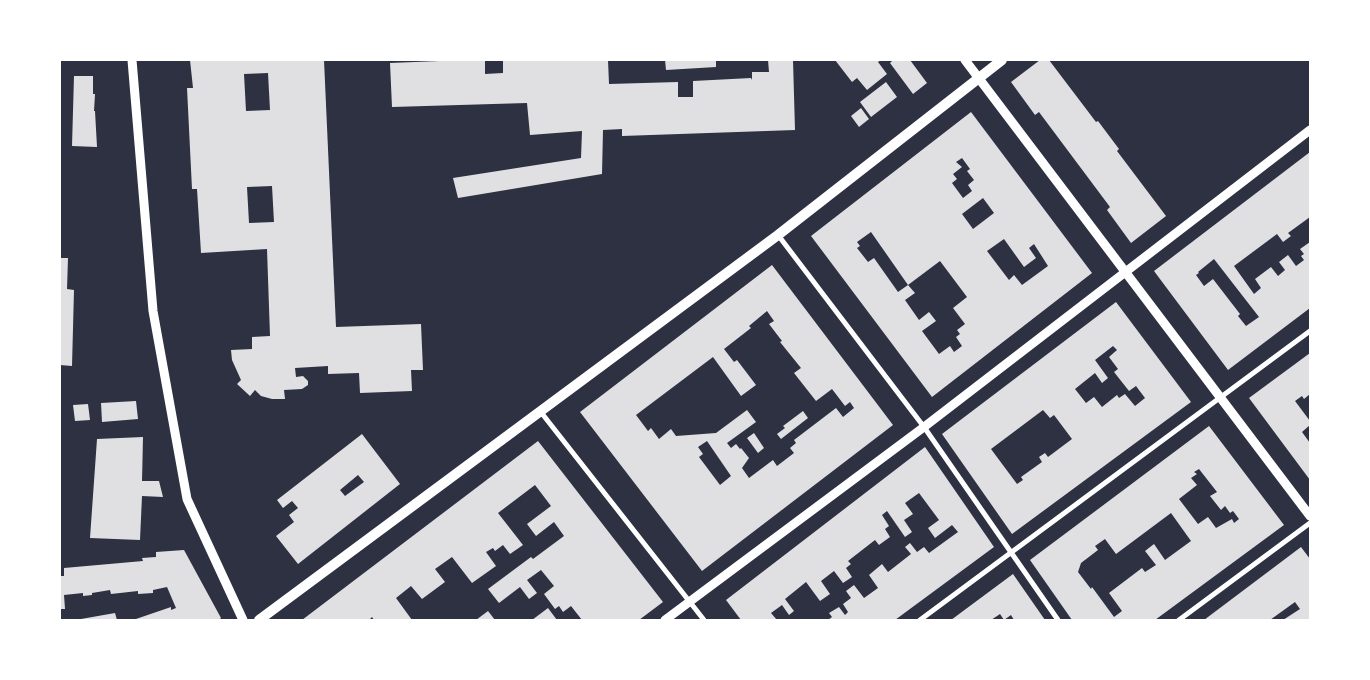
<!DOCTYPE html>
<style>
body{margin:0}
#map{position:relative;width:1370px;height:680px;overflow:hidden;background:#2d3142;font-family:"Source Serif 4",serif}
canvas{display:block}
.frame{position:absolute;inset:0;border:61px solid #fff;pointer-events:none}
</style>
<div id="map">
<canvas width="1370" height="680"></canvas>
<div class="frame"></div>
</div>
<script>
const context = document.querySelector('canvas').getContext('2d');
context.lineJoin = 'round';
function paint(path, color) {
  context.fillStyle = color;
  context.fill(path, 'evenodd');
}
function trace(path, color, width, dash) {
  context.strokeStyle = color;
  context.lineWidth = width;
  context.lineCap = dash ? 'butt' : 'round';
  context.setLineDash(dash || []);
  context.stroke(path);
}
const building = new Path2D(`
 M190,60H324L336,327L421,324L423,370H411L412,391L360,393L359,373L328,374V366L295,368L296,377L303,376L308,381V385L302,389L284,390L285,399H272L261,396L255,390L250,396L237,384L241,380L232,360L231,350L252,349V337L270,336L267,249L201,253L197,189H192L187,88H193ZM268,73L270,110L246,111L244,74ZM272,186L274,222L249,223L247,187Z
 M464,60H485V74L503,73V60H608L609,84L678,82V97H693V81L751,78L752,80V72H769L768,60H793L795,130L622,136V129L603,130L602,174L458,198L453,178L581,158L582,131L530,135L527,103L392,107L390,63Z
 M665,60H716V67L666,70Z
 M835,60H881L878,62L887,74L867,90L857,78L852,82Z
 M893,60H910L927,83L913,94L890,63Z
 M1040,60H1049L1096,122L1098,121L1119,149L1117,151L1166,216L1131,243L1107,210L1110,207L1039,112L1035,115L1011,82Z
 M74,76H93V94H95L94,111H95L97,147L72,146Z
 M886,82L897,97L871,117L860,102Z
 M861,108L869,119L859,127L851,116Z
 M971,112L1092,273L932,397L811,236ZM962,158L970,169L967,171L974,180L968,185L972,191L963,198L952,183L957,179L953,174L962,167L956,162ZM983,198L994,213L973,229L962,214ZM871,232L908,285L898,292L874,258L868,262L857,248L860,246L857,242ZM1004,239L1024,267L1036,258L1029,248L1034,244L1048,266L1022,285L1014,275L1009,280L987,251ZM940,261L967,297L953,308L965,324L957,330L960,334L956,337L962,346L954,352L950,346L939,354L922,331L936,321L929,312L919,320L905,300L915,293L908,285Z
 M1310,152V217L1288,233L1291,236L1283,242L1277,234L1234,266L1254,294L1261,288L1255,279L1271,267L1278,276L1285,270L1279,262L1288,255L1296,266L1304,260L1301,256L1304,254L1300,249L1310,242V308L1228,370L1154,271ZM1214,259L1259,317L1246,326L1238,316L1240,314L1213,279L1204,286L1196,275L1199,273L1198,272Z
 M60,258H68L67,289L74,290L72,366L60,365Z
 M772,265L893,425L702,571L580,412ZM767,311L774,321L769,324L782,341L780,342L801,368L794,373L816,401L832,389L845,406L850,402L854,408L843,417L836,408L794,440L796,443L790,448L794,453L777,466L773,460L749,478L742,468L749,458L741,448L740,449L736,444L731,448L727,443L756,422L747,410L716,433L676,436L671,429L659,439L651,428L648,431L636,415L713,357L741,396L756,385L737,360L734,362L724,349L751,328L749,326ZM707,441L731,476L720,485L699,457L703,454L698,447Z
 M1116,302L1191,402L1012,534L942,434ZM1113,346L1117,350L1109,357L1118,369L1114,372L1129,391L1136,386L1145,398L1135,406L1125,394L1119,398L1117,395L1102,407L1094,397L1086,403L1075,389L1095,373L1102,383L1108,378L1095,360ZM1043,410L1050,418L1054,415L1072,439L1048,457L1045,453L1039,457L1042,462L1021,477L1023,480L1017,484L991,449Z
 M1310,353V394L1304,399L1302,396L1295,401L1310,421V425L1302,432L1310,443V480L1249,398Z
 M136,401L138,419L102,422L101,403Z
 M88,404L90,420L75,421L73,405Z
 M803,411L808,418L781,439L777,434L785,428L783,426Z
 M1209,426L1284,525L1155,620H1072L1030,560ZM1199,469L1217,492L1210,496L1221,510L1225,506L1230,513L1233,511L1239,519L1234,523L1232,519L1216,528L1208,517L1198,524L1179,499L1197,485L1191,478L1197,474L1194,472ZM1171,513L1191,541L1165,560L1154,544L1145,551L1156,565L1145,572L1142,568L1109,593L1122,611L1114,617L1092,587L1091,589L1078,572L1081,563L1098,550L1095,546L1105,539L1116,554Z
 M754,433L764,448L758,453L747,438Z
 M362,434L400,484L298,564L276,536L294,522L289,515L298,508L292,501L283,508L277,500ZM358,475L364,482L345,496L340,490Z
 M143,437L142,481H159L163,497L142,496L140,540L90,538L97,439Z
 M538,441L663,602L639,620H582L571,606L563,612L559,606L555,609L544,594L554,586L541,570L527,580L537,593L529,599L520,587L499,603L488,589L531,557L533,559L564,536L554,522L536,536L527,524L551,506L535,485L498,513L523,545L510,554L503,545L495,551L493,548L486,552L496,566L472,583L452,557L435,569L445,582L422,599L411,586L396,598L412,620H374L372,617L369,620H302Z
 M925,447L994,547L895,620H828L832,617L829,613L839,607L845,615L848,612L843,604L851,598L846,591L854,585L864,598L878,588L869,575L882,564L888,572L911,554L905,547L910,543L917,552L924,547L929,553L958,532L952,525L935,538L928,528L939,520L919,493L905,503L913,514L904,520L912,532L905,537L887,511L882,515L889,526L885,529L890,537L879,545L875,540L848,561L851,564L846,568L852,577L843,583L834,571L821,581L830,594L820,601L806,582L785,599L794,611L789,615L782,605L771,613L777,620H741L726,600Z
 M1301,547L1310,559V620H1283L1300,609L1295,602L1270,620H1204Z
 M184,550L221,618L219,620H133L171,607V610L176,608L167,587L153,590V593L138,594V591L111,594L110,590L92,593V595L83,596V593L64,595L65,609H60V576H64V568L143,561L142,558L156,557V552Z
 M1013,574L1045,620H1014L1011,615L1004,620L1000,614L991,620H951Z
 M548,608L557,620H532Z
 M488,611L495,620H476Z
 M115,613L117,620H81V619Z`);
const minor = new Path2D(`
 M778,235L924,427L1058,620
 M540,411L704,620
 M920,620L1310,331
 M1179,620L1310,523`);
const tertiary = new Path2D(`
 M132,60L153,311L187,499L243,620
 M965,60L1310,516
 M665,620L924,427L1310,130`);
const secondary = new Path2D(`
 M259,620L778,235L1002,60`);
paint(building, '#e0e0e3');
trace(minor, '#fff', 5);
trace(tertiary, '#fff', 9);
trace(secondary, '#fff', 10);
</script>
